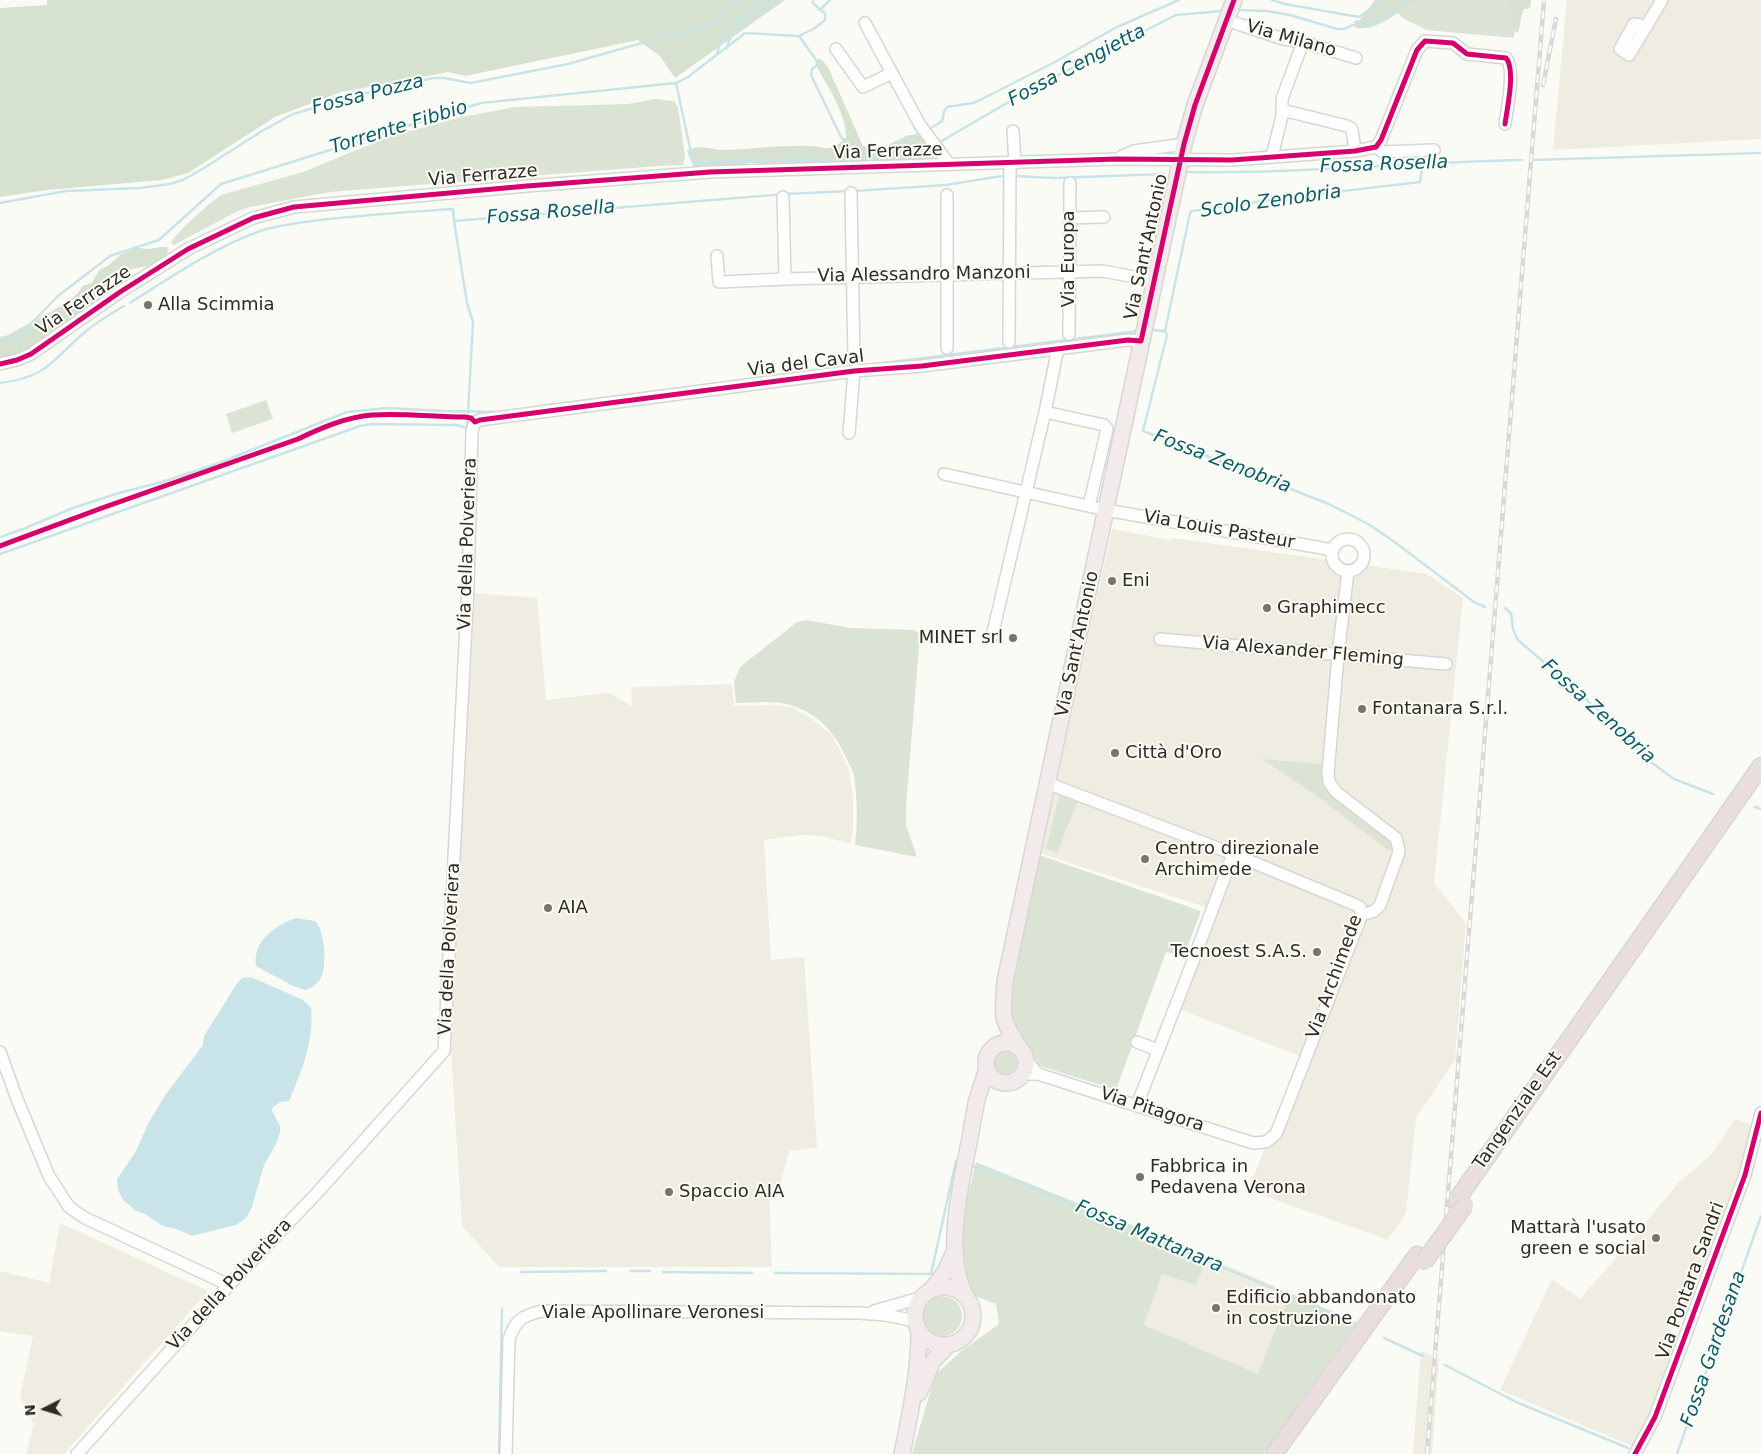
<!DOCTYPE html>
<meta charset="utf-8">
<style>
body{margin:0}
#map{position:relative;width:1761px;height:1454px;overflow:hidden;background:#fbfbf6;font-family:"DejaVu Sans",sans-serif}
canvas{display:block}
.north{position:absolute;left:20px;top:1384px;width:50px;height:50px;-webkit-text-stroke:4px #fdfcf4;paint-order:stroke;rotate:265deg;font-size:14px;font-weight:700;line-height:20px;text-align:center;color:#2b2b28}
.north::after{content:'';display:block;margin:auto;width:18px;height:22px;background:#2b2b28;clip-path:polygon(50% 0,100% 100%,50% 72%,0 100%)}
</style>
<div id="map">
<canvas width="1761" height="1454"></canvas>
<div class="north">N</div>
</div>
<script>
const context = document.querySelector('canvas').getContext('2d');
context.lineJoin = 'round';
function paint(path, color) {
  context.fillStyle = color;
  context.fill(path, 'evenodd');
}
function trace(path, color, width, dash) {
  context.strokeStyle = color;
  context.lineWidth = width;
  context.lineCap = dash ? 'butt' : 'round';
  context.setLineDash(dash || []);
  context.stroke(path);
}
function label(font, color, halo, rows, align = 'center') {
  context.font = font + ' "DejaVu Sans",sans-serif';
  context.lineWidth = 4;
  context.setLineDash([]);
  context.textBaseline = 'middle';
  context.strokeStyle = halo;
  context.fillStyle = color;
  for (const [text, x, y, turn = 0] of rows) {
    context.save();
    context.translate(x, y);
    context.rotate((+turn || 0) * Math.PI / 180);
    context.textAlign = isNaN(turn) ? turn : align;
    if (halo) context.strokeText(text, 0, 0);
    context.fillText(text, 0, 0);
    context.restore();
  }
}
const built = new Path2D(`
 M1567,0H1761V139L1553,150Z
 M1112,529L1171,540L1172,538L1427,574L1463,598L1434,883L1466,923L1455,1060L1416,1118L1406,1213L1388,1240L1248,1190L1302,1057L1171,1006L1205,907L1040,853L1056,784Z
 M472,593L537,598L546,700L609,693L632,706L631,687L732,684L734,706L775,705L793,708L812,719L832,735L849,769L853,797V829L850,844L822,836L800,835L764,840L771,960L804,957L817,1148L789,1151L780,1186L769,1189L772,1267H499L462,1226L451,1050Z
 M1735,1119L1752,1125L1738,1175L1684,1315L1671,1316L1666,1327L1670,1329L1677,1341L1649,1419L1634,1447L1500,1390L1552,1279L1580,1299L1623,1250L1680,1181L1710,1156Z
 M60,1223L208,1291L64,1454H26L34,1424L20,1396L33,1336L0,1331V1271L49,1283Z
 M1208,1257L1290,1293L1259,1375L1144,1325L1162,1273L1196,1285Z
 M1421,1351L1439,1359L1432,1454H1413Z`);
const green = new Path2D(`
 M1417,0H1507L1511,11L1512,28L1515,31L1514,38L1426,30C1416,23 1404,22 1397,12Z
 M655,99L674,101L678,107L685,156L683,165L658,166L330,192L250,207L238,211L174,245L171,243L174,238L186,225L208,205L221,195L303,172L391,136L462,117L515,107L628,104Z
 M266,400L273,419L232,433L226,414Z
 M806,620L851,628L914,630L920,634L906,807V825L917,857L855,845C858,823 857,797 854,776C853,771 850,766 848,762C837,735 819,713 790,705C772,700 753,703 736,703L734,682L740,667L797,622Z
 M1262,759L1322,764L1321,774L1325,789L1391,839L1396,850H1388L1320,798Z
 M1060,792L1064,793L1063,797L1077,802L1057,853L1046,849Z
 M1039,855L1201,911L1184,956L1166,952L1116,1090L1040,1066L1014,1028L1009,1008Z
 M990 1063a14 14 0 1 1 28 0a14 14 0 1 1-28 0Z
 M976,1162L1149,1232L1150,1231L1208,1257L1196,1285L1162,1274L1144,1325L1258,1374L1290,1293L1357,1322L1263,1454H912L935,1375L960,1352L999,1324L996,1304L975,1296L963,1271L964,1212Z
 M922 1316a20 20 0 1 1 40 0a20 20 0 1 1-40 0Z`);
const forest = new Path2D(`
 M47,0H785L675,78L660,56L638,40L465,76L448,72L341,92L275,117L188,173L162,180L47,190L0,197V8L47,5Z
 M1375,0H1417C1400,10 1377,32 1356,28L1354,21L1360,20Z
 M1507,0H1531L1530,8L1523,10L1518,33L1512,29L1511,11Z
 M818,59H821L828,67L863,146L872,147L888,145L908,135L921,136L936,155L933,158L875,162L770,165L751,163L697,169L693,166L687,151C698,143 711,150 725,150C753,149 782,145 811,146C816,146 821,148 826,148C834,148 841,143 846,137C846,112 827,86 815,63Z
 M160,247H167L168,250L166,259L152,265L118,272L88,307L67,322L23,351L8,358L0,359V337L9,335C25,323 77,303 82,286L92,283L99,270L109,265L120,255L137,248L150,249Z`);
const water = new Path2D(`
 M296,918L315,921C325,931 327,965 321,978C318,983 312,988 306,990L295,987L256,966C252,942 275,925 296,918Z
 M251,977L303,1000L311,1008C314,1042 302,1070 289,1101L280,1102L273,1107L272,1111L280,1126V1133L276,1144L264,1165L252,1207L246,1218L236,1225L192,1236L179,1230L163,1226L145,1214L136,1211L123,1200L118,1190L117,1179L135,1153L149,1122L166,1094L203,1045L204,1036L236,985L242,978Z`);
const stream = new Path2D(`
 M813,0V3L820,10
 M1272,0L1285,4L1359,17L1384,0
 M1237,10L1267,11L1290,15L1337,29H1344L1353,25H1371L1410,0
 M799,36L819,64L812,69L811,75L841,137L854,148L865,150L888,148L897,142L919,134
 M727,48C728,29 760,12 774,0
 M717,53C725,24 740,17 763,0
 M676,83L693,162C731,161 768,160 806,160C846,160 890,163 928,147
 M928,130L942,121L944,112L947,107L973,103L982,99L1053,63L1117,27L1179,0
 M940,142L1031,89L1176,15L1222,11
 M1532,160L1761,153
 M1187,172C1299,174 1410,162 1522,160
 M1014,176L1055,178L1164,174
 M854,191L946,185L1002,176
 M0,203L66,191L140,188L170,184L183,180L204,168L262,131L293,114L363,94L433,78H444L471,83L568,64L712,23L740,0
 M454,221L467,303L473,322L468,413
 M130,303C171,277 213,248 260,231C279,225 300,223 320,220C364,215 409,212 453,209L454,221L786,194L848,191
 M1151,330L1165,331L1167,335L1143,431L1329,504L1370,525L1396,543L1474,602L1485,607
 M1165,331L1190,213L1192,211L1292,197L1420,182L1423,163
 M0,343L20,335L58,296L110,256L159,240L221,184L481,103L676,83L688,77L745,33L799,36L815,28L825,20V13L820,10L830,0
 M876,364L1138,331
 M0,383C48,377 51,361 85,332C97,322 110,314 124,306
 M541,406L746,380
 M0,537L23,529L73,508L119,493L162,482L219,463L347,412L387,408L444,411L498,412
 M0,554L360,426L372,424L456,425L467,428V422
 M1505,608L1511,613L1513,629L1517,639L1586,699L1651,762L1674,779L1713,794
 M1755,807L1761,809
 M973,1166L991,1171L1131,1228L1352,1322
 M631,1271H650
 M521,1272L606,1271
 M663,1272L752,1273
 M775,1273L931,1274L956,1161
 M1384,1338L1423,1356
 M1445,1365L1516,1402L1628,1448
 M499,1454L502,1309
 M1677,1454L1761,1216`);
const minor = new Path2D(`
 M1226,20L1283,39L1303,42L1356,58
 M865,23L920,125L949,164
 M1647,26L1634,24L1620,49L1629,55L1662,0
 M836,49L863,87L892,73
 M1282,110L1347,126L1352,129L1355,151
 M1013,131L1015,163
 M1376,147L1383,152L1434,150
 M1122,156L1134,151L1184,144
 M1272,156L1282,116V99L1303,42
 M851,193L854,360
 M947,195V348
 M783,197L785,279
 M1069,218L1104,217
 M717,256L719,282L785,279L1103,271L1155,281
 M1069,334L1070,183
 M1009,342L1010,163
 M0,364L17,360L31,354L120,292L188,249L253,218L294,207L527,186L710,172L1117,159L1232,160L1355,151L1376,147L1381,140L1417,50L1425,41L1453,43L1467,54L1506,58C1516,69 1507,109 1505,124
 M1045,412L1104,425L1107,429L1089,506
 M849,433L854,371
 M944,474L1106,510L1333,550
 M1332 555a16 16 0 1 1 32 0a16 16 0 1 1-32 0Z
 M1348,571L1338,656L1328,773L1329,782L1336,792L1396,838L1399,850L1398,855L1380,905C1375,912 1370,913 1362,914
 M992,636L1045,412L1058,348
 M1160,639L1446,664
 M1137,1042L1158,1050
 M0,1052L17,1099L49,1176L69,1207L85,1218L229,1285
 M1026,1060L1038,1074
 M1020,1077L1026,1074H1038L1253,1143L1266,1142L1276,1134L1362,914L1360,907L1356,905L1228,852L1047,783
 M1137,1105L1193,961L1233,854
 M874,1311L920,1298
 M77,1454L229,1285L316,1194L444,1051L468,586L472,431L475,422L480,420L854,371L922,366L1128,340L1141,341
 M506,1454L509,1339C516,1319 522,1316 542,1311L859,1313L886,1315L915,1321
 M1635,1454L1655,1417L1745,1175L1761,1113`);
const major = new Path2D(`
 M986 1063a20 20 0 1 1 40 0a20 20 0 1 1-40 0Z
 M1020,1048C999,1018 1003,1015 1005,981L1184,144L1195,105L1234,0
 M915 1316a29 29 0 1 1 58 0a29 29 0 1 1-58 0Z
 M932,1289L945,1272L955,1250
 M966,1296C943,1254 961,1183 970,1138C972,1126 974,1115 976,1104C979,1091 984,1080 987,1067
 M919,1393L933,1361L948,1345
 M902,1454C910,1414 919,1373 919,1332`);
const highway = new Path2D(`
 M1456,1201L1761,766
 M1274,1454L1417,1255`);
const rail = new Path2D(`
 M1543,85L1556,19
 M1427,1454L1544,0`);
const highwayBridge = new Path2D(`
 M1424,1262L1465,1205`);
const cycleway = new Path2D(`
 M0,364L17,360L31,354L120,292L188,249L253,218L294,207L527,186L710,172L1117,159L1232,160L1355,151L1376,147L1381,140L1417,50L1425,41L1453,43L1467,54L1506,58C1516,69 1507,109 1505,124
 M0,546L102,508L298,439C321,428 346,417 372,415C403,413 435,417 465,417L471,418L475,422L480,420L854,371L922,366L1128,340L1141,341L1184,144L1195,105L1234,0
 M1635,1454L1655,1417L1745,1175L1761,1113`);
const markers = [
 [148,305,5,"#747470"],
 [1112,581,5,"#747470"],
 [1267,608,5,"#747470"],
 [1013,638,5,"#747470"],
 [1362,709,5,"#747470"],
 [1115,753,5,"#747470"],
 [1145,859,5,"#747470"],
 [548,908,5,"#747470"],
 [1317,952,5,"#747470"],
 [1140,1177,5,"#747470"],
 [669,1192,5,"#747470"],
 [1656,1238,5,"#747470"],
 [1216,1308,5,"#747470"]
];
const streetNames = [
 ["Via Milano",1291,39,16],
 ["Via Ferrazze",888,152,-2],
 ["Via Ferrazze",483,176,-5],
 ["Via Sant'Antonio",1147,247,-78],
 ["Via Europa",1069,259,-90],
 ["Via Alessandro Manzoni",924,275,-1],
 ["Via Ferrazze",84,301,-34],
 ["Via del Caval",806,364,-7],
 ["Via Louis Pasteur",1219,530,10],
 ["Via della Polveriera",468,544,-88],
 ["Via Sant'Antonio",1078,644,-78],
 ["Via Alexander Fleming",1303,652,5],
 ["Via della Polveriera",450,949,-87],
 ["Via Archimede",1335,977,-70],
 ["Via Pitagora",1152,1110,18],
 ["Tangenziale Est",1518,1111,-55],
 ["Via Pontara Sandri",1691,1281,-70],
 ["Via della Polveriera",230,1285,-47],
 ["Viale Apollinare Veronesi",653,1313]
];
const poiNames = [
 ["Alla Scimmia",158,305],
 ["Eni",1122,581],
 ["Graphimecc",1277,608],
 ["MINET srl",1003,638,"right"],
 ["Fontanara S.r.l.",1372,709],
 ["Città d'Oro",1125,753],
 ["Centro direzionale",1155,849],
 ["Archimede",1155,870],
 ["AIA",558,908],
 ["Tecnoest S.A.S.",1307,952,"right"],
 ["Fabbrica in",1150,1167],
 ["Pedavena Verona",1150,1188],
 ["Spaccio AIA",679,1192],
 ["Mattarà l'usato",1646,1228,"right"],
 ["green e social",1646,1249,"right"],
 ["Edificio abbandonato",1226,1298],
 ["in costruzione",1226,1319]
];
const waterNames = [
 ["Fossa Cengietta",1077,66,-28],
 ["Fossa Pozza",368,95,-14],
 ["Torrente Fibbio",399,128,-17],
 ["Fossa Rosella",1384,165,-2],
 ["Scolo Zenobria",1271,202,-8],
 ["Fossa Rosella",551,213,-5],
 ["Fossa Zenobria",1222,462,21],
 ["Fossa Zenobria",1598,712,42],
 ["Fossa Mattanara",1149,1237,23],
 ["Fossa Gardesana",1714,1349,-71]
];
paint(built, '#efece2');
paint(green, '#dbe3d4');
paint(forest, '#d7e1cf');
paint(water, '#c8e4e9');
trace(stream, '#c8e4e9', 2.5);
trace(minor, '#d6d6d3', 14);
trace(major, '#d7d7d5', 18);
trace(highway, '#d7d7d5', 19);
trace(minor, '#fefefe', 11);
trace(major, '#f2eaeb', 15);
trace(highway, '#e9ddde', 16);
trace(rail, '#d8d8d7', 4.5);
trace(rail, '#fdfcf4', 2.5, [8]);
trace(highwayBridge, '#d7d7d5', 19, []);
trace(highwayBridge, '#e9ddde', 16);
trace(cycleway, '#d6006c', 5);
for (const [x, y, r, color] of markers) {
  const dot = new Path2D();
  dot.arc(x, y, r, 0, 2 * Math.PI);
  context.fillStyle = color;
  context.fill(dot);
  trace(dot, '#fdfcf4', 2);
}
label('18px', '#2b2b28', '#fdfcf4', streetNames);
label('18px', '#2b2b28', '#fdfcf4', poiNames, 'left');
label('italic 19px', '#0a5c6b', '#fdfcf4', waterNames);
</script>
